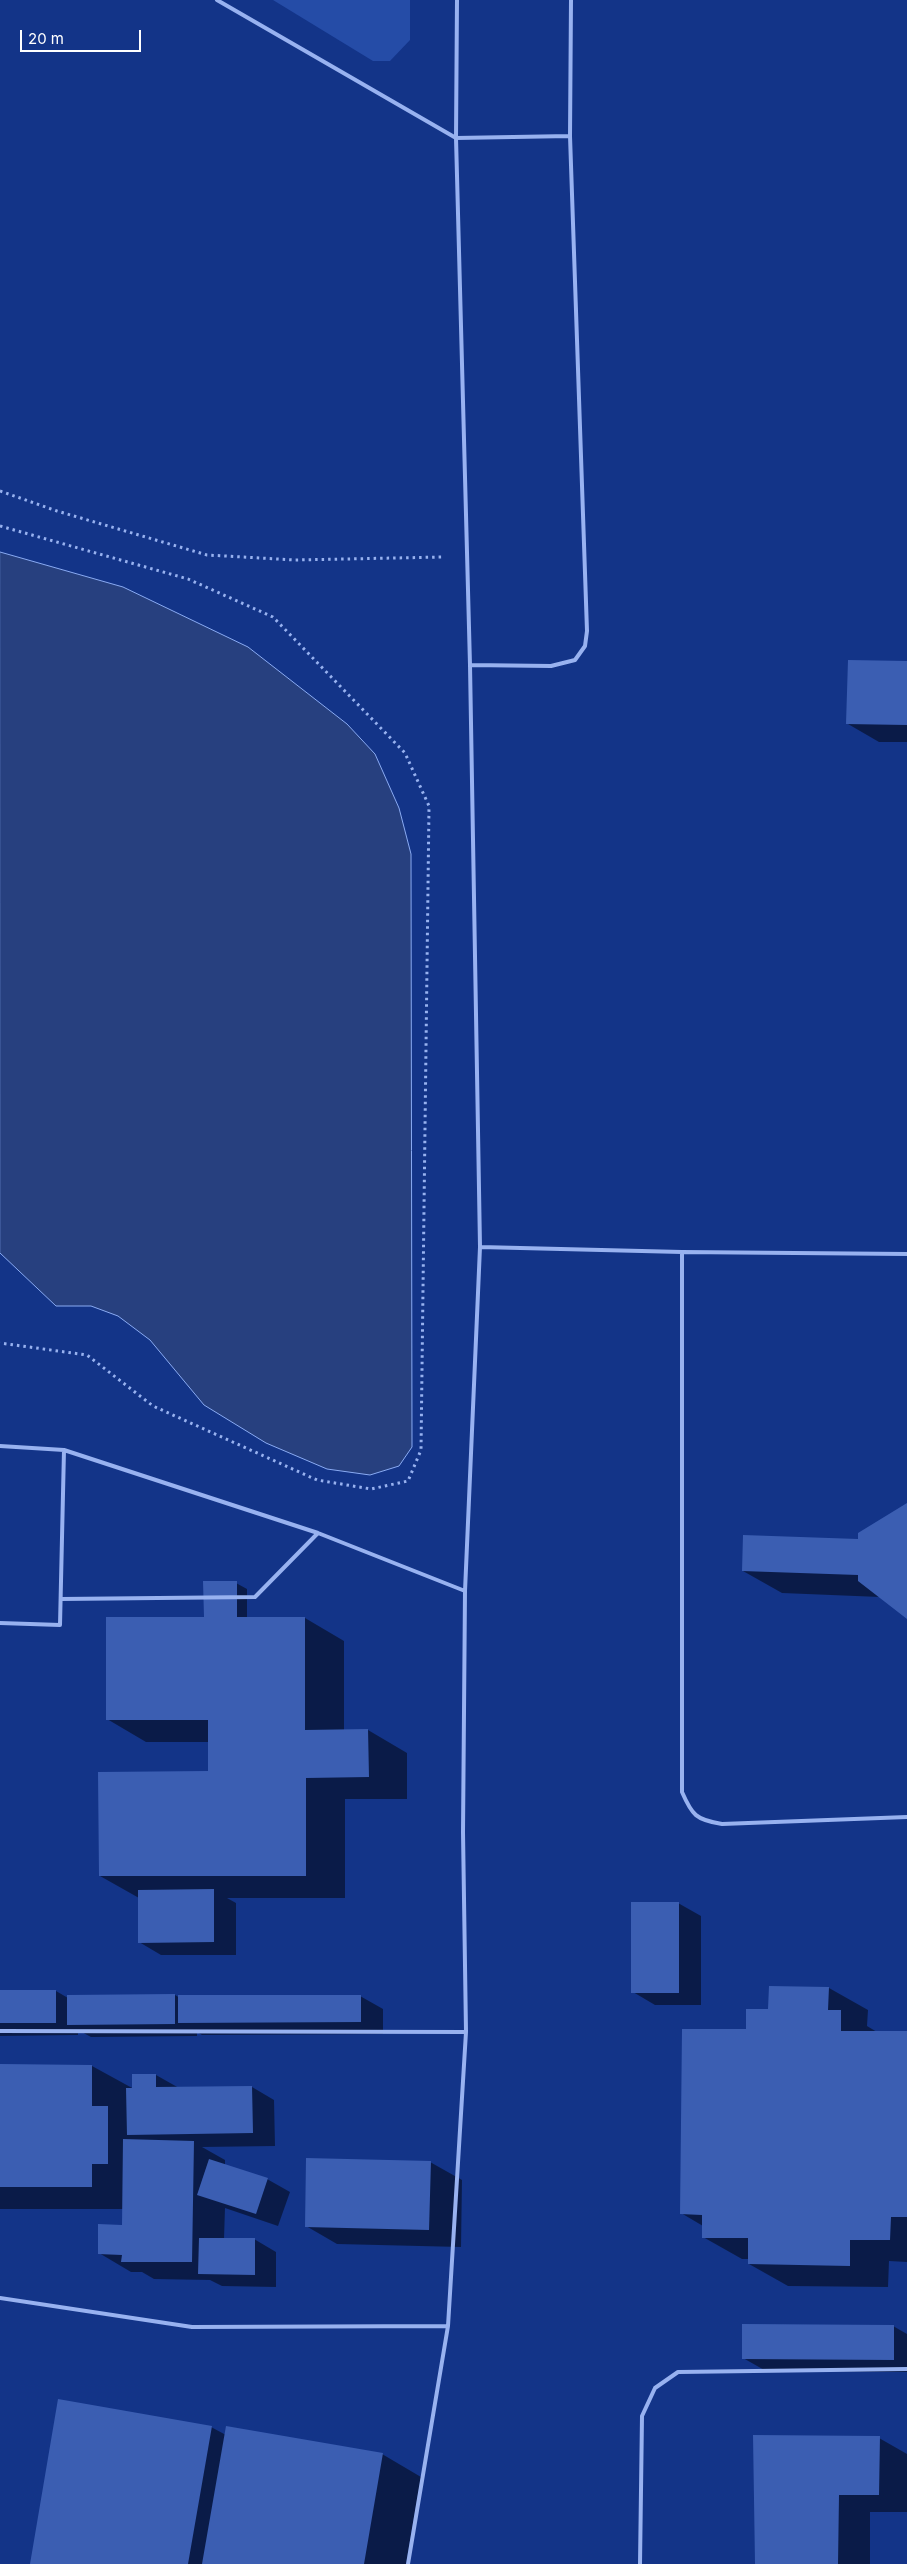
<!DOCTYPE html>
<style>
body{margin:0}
#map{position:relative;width:907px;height:2564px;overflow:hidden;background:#133488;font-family:Inter,sans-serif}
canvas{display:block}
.scale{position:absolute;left:20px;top:30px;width:121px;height:22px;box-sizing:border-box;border:2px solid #fff;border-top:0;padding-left:6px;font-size:15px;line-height:18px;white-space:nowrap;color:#fff;-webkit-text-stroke:4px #133488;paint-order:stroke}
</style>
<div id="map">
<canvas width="907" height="2564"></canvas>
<div class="scale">20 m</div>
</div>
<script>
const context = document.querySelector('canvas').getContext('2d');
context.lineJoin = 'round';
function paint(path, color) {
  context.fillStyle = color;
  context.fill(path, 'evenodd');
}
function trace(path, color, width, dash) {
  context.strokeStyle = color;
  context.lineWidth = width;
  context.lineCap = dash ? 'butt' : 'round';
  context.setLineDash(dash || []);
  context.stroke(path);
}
const green = new Path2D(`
 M273,0H410V40L390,61H373Z`);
const water = new Path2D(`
 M0,552L123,587L248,647L347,724L375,754L399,808L411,854L412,1447L399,1466L370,1475L327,1469L266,1443L204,1405L150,1340L118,1316L91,1306H56L0,1253Z`);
const shadow = new Path2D(`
 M907,663V742H879L848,724Z
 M907,1504V1618L880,1597L782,1593L743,1571L859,1540Z
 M236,1583L247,1589V1618H305L344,1641V1730H368L407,1753V1799H345V1898H227L236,1903V1955H161L139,1942V1898L100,1876L210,1772V1742H146L107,1719L209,1618Z
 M678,1903L701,1916V2005H655L633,1992Z
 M829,1988L868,2010L867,2026L877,2032H907V2262L889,2261L888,2287L788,2286L749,2264V2259H742L703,2237V2226L681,2213L747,2031L769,2011Z
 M0,1991H56L68,1998L175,1995L180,1998L360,1996L383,2009V2034L202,2035L197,2032V2036L91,2037L78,2030V2035L0,2036Z
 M0,2066H92L134,2089V2075H156L179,2088L252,2087L274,2100L275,2146L202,2147L225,2160V2165L267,2179L290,2192L278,2226L225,2208L224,2239H254L276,2252V2287L222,2286L210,2280L154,2279L142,2272H131L99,2253L123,2226V2209H0Z
 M430,2162L462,2180L461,2247L337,2244L306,2226Z
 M893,2326L907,2334V2372L766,2371L743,2358Z
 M211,2427L226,2435L382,2454L421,2477L406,2564H31Z
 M879,2438L907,2454V2512H870V2564H756Z`);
const building = new Path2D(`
 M848,660L907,661V725L846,724Z
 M907,1503V1619L858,1581V1575L742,1571L743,1535L858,1539V1533Z
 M203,1581H237V1617H305V1730L368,1729L369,1777L306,1778V1876H99L98,1772L208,1771V1720H106V1617H204Z
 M214,1889V1942L138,1943V1890Z
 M631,1902H679V1993H631Z
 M769,1986L829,1987L828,2010H841V2031H907V2217H891L890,2240H850V2266L748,2264V2238H702V2215L680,2214L682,2029H746V2009H768Z
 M0,1990H56V2023H0Z
 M175,1994V2024L67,2025V1995Z
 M178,1995H361V2022L178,2023Z
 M0,2064L92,2065V2106H108V2164H92V2187H0Z
 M132,2074H156V2087L252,2086L253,2133L127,2135L126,2088H132Z
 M123,2139L194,2141L192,2262H121L122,2255L98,2254V2224L122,2225Z
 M306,2158L431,2161L429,2230L305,2227Z
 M209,2159L268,2178L256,2214L197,2195Z
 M199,2238H255V2275L198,2274Z
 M742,2324L894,2325V2360L742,2359Z
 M58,2399L212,2426L188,2564H30Z
 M226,2426L383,2453L364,2564H202Z
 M753,2435L880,2436L879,2495H839L838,2564H755Z`);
const path = new Path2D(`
 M0,491L57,511L207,555L295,560L444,557
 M0,526L188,579L273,617L405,753L429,806L421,1450L408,1481L371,1489L317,1480L153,1406L87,1355L0,1343`);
const lane = new Path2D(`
 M217,0L456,138L570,136
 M457,0L456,138L470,665L480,1247
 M470,665L551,666L575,660L585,646L587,631L570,136L571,0
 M682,1252V1792C692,1815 696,1820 722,1824L907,1817
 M0,1446L64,1450L318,1533L465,1591
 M61,1599L255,1597L318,1533
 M0,1623L60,1625L64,1450
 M0,2031L466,2032
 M0,2298L192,2327L448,2326
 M408,2564L448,2326L466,2032L463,1832L465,1591L480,1247L682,1252L907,1254
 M640,2564L642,2416L655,2388L678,2372L907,2369`);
paint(green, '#254ca7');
paint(water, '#27407f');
trace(water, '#8aabf3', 1);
paint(shadow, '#0007');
paint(building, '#3b5eb2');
trace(path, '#98b2f0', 3, [2.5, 4]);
trace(lane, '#98b2f0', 4);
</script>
